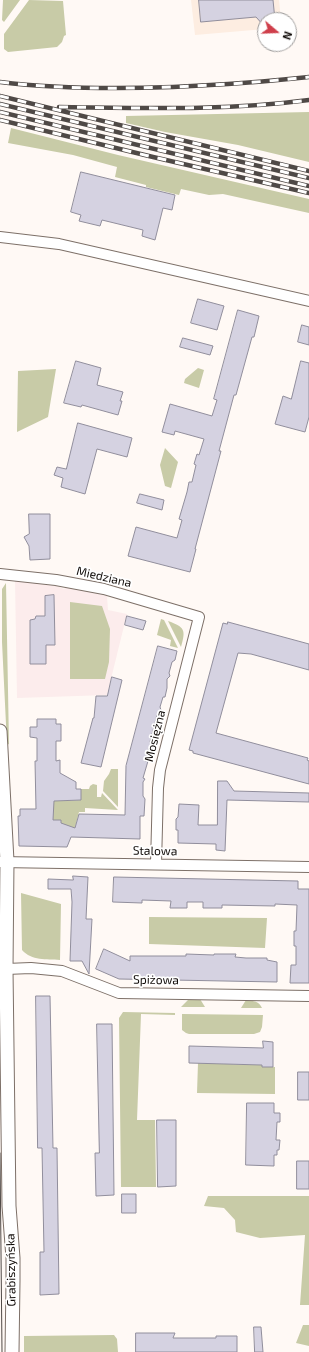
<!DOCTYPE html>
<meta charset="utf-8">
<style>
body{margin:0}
#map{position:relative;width:309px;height:1352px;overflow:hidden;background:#fff9f5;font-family:"Exo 2",sans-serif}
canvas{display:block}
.north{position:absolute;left:257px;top:12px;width:40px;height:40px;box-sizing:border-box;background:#fff;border:1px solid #9f9d9c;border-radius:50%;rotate:109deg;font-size:11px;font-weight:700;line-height:16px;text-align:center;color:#0f0a07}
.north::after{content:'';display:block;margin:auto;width:14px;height:18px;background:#cf3f4b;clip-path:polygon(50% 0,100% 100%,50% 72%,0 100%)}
</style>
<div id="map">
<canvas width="309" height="1352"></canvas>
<div class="north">N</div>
</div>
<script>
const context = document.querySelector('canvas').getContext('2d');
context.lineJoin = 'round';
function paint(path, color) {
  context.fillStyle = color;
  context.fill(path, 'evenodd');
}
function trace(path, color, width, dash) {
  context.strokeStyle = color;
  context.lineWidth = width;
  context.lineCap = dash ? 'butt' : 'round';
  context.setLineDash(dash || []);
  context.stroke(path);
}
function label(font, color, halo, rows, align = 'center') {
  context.font = font + ' "Exo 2",sans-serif';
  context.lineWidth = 3.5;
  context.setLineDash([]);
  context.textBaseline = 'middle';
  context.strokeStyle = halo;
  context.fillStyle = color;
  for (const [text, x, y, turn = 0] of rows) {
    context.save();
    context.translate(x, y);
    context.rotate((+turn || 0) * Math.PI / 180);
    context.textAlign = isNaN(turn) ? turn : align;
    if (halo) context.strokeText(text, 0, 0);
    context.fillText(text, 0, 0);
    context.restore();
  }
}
const industrial = new Path2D(`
 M191,0H279L281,20H265V29L195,35Z`);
const education = new Path2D(`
 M15,580L57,586L64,589L67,587L107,596L108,610L127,614L107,695L17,698Z`);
const green = new Path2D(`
 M3,0H20L4,22L2,20Z
 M29,0L63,1L66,35L64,36L62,42L57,47L8,52L4,49V34Z
 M309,112V162L238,145L165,132L126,123V116Z
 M11,128L118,155L309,199V213L223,194L209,195L181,189L179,195L146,187V185L115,177L117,167L73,155L8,143Z
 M198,368L204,370L199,388L184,383L185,379Z
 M56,369L48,417L17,432L18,371Z
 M165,448L178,462L171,488L165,486L160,465Z
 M6,583L9,744L7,745L2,642V589Z
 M70,602L102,606L110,629L109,662L105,679H70Z
 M161,619L164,620L178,648L170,646L171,640L157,635Z
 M168,621C185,627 186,630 181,647Z
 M111,769H118V807L103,791L104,781L109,774Z
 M93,784L97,785V797H101L102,793L118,810L85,808V812H79L75,828L61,827V820H53V801L81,800V789H89L90,786Z
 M21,893L61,904L60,960C46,959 32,961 22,950Z
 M149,917L267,918L265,948L149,944Z
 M189,999H200L205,1007H181Z
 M246,1000C254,1001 259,1001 262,1008H241Z
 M123,1012L175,1013V1015L141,1014L137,1120H155L156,1187H121L119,1018Z
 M182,1014L263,1015L262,1027L260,1032L254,1034H189L186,1033L182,1030Z
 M198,1063L262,1065V1067H275V1094L197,1093Z
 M208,1196H309V1305H300L305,1235L260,1238L236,1232L235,1220L224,1208L204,1206Z
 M303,1325H309V1346L296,1343Z
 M114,1335L117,1339L118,1352H24V1336Z`);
const building = new Path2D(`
 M199,0H273L275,20H265V27L256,17L201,22Z
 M81,172L175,195L172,210L163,208L155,240L142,236L143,230L102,220L100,226L79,221L81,215L71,212Z
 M198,299L224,306L217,330L191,323Z
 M238,310L259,316L254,337H252L236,395H234L219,451H221L195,549H196L190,572L128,556L136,527L177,538L182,520L179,519L187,492L189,482H192L196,465L194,464L197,454L199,455L204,439L175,431L174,435L162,432L170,404L212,416L217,400L214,399Z
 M302,325L309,327V345L298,342Z
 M183,338L213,346L210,355L180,347Z
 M76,361L101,368L97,385L123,392L120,401H122L118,415L82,405L81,407L64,403Z
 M301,361L309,363V417L305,432L275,424L283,396L291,399Z
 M78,423L132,438L127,457L97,449L85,494L61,487L63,478L54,475L57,467L66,469Z
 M140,494L164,500L162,510L137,503Z
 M29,514H50V559L30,560L29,546L24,537L29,534Z
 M54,595L55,645H46V664H30V620L35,619L36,616H45V596Z
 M127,616L146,621L143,630L125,625Z
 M228,622L309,644V670L251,654L238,653L216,733L308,758L307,760L309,761V784L193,753V751L189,750L223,623L227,624Z
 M158,646L177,651L175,660L172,662L169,673L170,676L167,679V688L165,697H163L160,707L161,710L160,712V713L157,715L150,742L152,745L149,748L145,761H148L143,778L145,779L143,782V796L145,799L144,816H140V839L71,837L67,847L19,846L18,816H20V809H36L35,761H37V738L30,737V727H37V719H56V724H61V741H56V761L60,760V773L76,782V789H81V800L54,801L53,820H61V823L75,828L79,814L125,815L126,766Z
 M112,677L122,680L101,767L81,763L93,718H94L96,696H107Z
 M218,781H227L234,791L309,793V802L227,800L225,851L216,850V844L178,843V830H176V819L178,817L179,804L199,805L198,825H217Z
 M73,876L88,877L86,919H92L89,974L82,961H70L72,902L71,889H48V879L73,880Z
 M114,877L298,881V889H309V983H290L291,965H296V946H294V931H296L297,905L275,904V906L222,905V908H203V902H187V908H170L171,901L142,900V903L113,902Z
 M104,949L130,961V956H186V954L214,955V954H236L235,957L246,958H267V960L277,962V982L119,979L96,969Z
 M36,996H50L53,1148H57L59,1294L40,1295V1252H44L42,1148H38Z
 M97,1024H112L114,1195L96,1196L95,1153H99Z
 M263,1041L273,1042V1067H262V1065L189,1063V1046L263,1048Z
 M298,1072H309V1100H298Z
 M247,1103H274V1113H280V1122H277L276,1140H280L279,1150H277V1155H274V1166L246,1165Z
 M157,1120H176V1186L158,1187Z
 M297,1161H309V1189H297Z
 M122,1194H136V1213H122Z
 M254,1327H261L263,1352H255Z
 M136,1333H175L173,1338H216V1336H237V1352H136Z`);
const street = new Path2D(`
 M0,237L59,244L309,301
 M0,574L56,580L104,589L199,617L160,770L158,788L156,864
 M0,862L309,867
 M6,969L31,968L62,971L119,993L309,996`);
const secondary = new Path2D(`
 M0,731L7,861L6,969L9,1206L13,1258V1281L12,1352`);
const tram = new Path2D(`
 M0,1153L2,1352`);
const rail = new Path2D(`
 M0,82C58,89 115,89 173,87C218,85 264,82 309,77
 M0,96L309,171
 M0,104L309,178
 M59,107C143,108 226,111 309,100
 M0,112L309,186
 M0,120L153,157L309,193`);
const streetNames = [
 ["Miedziana",104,577,13],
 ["Mosiężna",155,736,-76],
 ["Stalowa",155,851,1],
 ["Spiżowa",156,980,1],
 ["Grabiszyńska",11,1270,-91]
];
paint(industrial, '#fdede1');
paint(education, '#fcecec');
paint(green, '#c8cba7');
paint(building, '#d5d2e1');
trace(building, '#918e9c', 1);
trace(street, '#7d7068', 12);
trace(secondary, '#7d7068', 15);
trace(street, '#fff', 10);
trace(secondary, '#fff', 13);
trace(tram, '#4f4946', 1);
trace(rail, '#4f4946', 4.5);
trace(rail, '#fff', 3, [9]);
label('12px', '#0f0a07', '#fff', streetNames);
</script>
